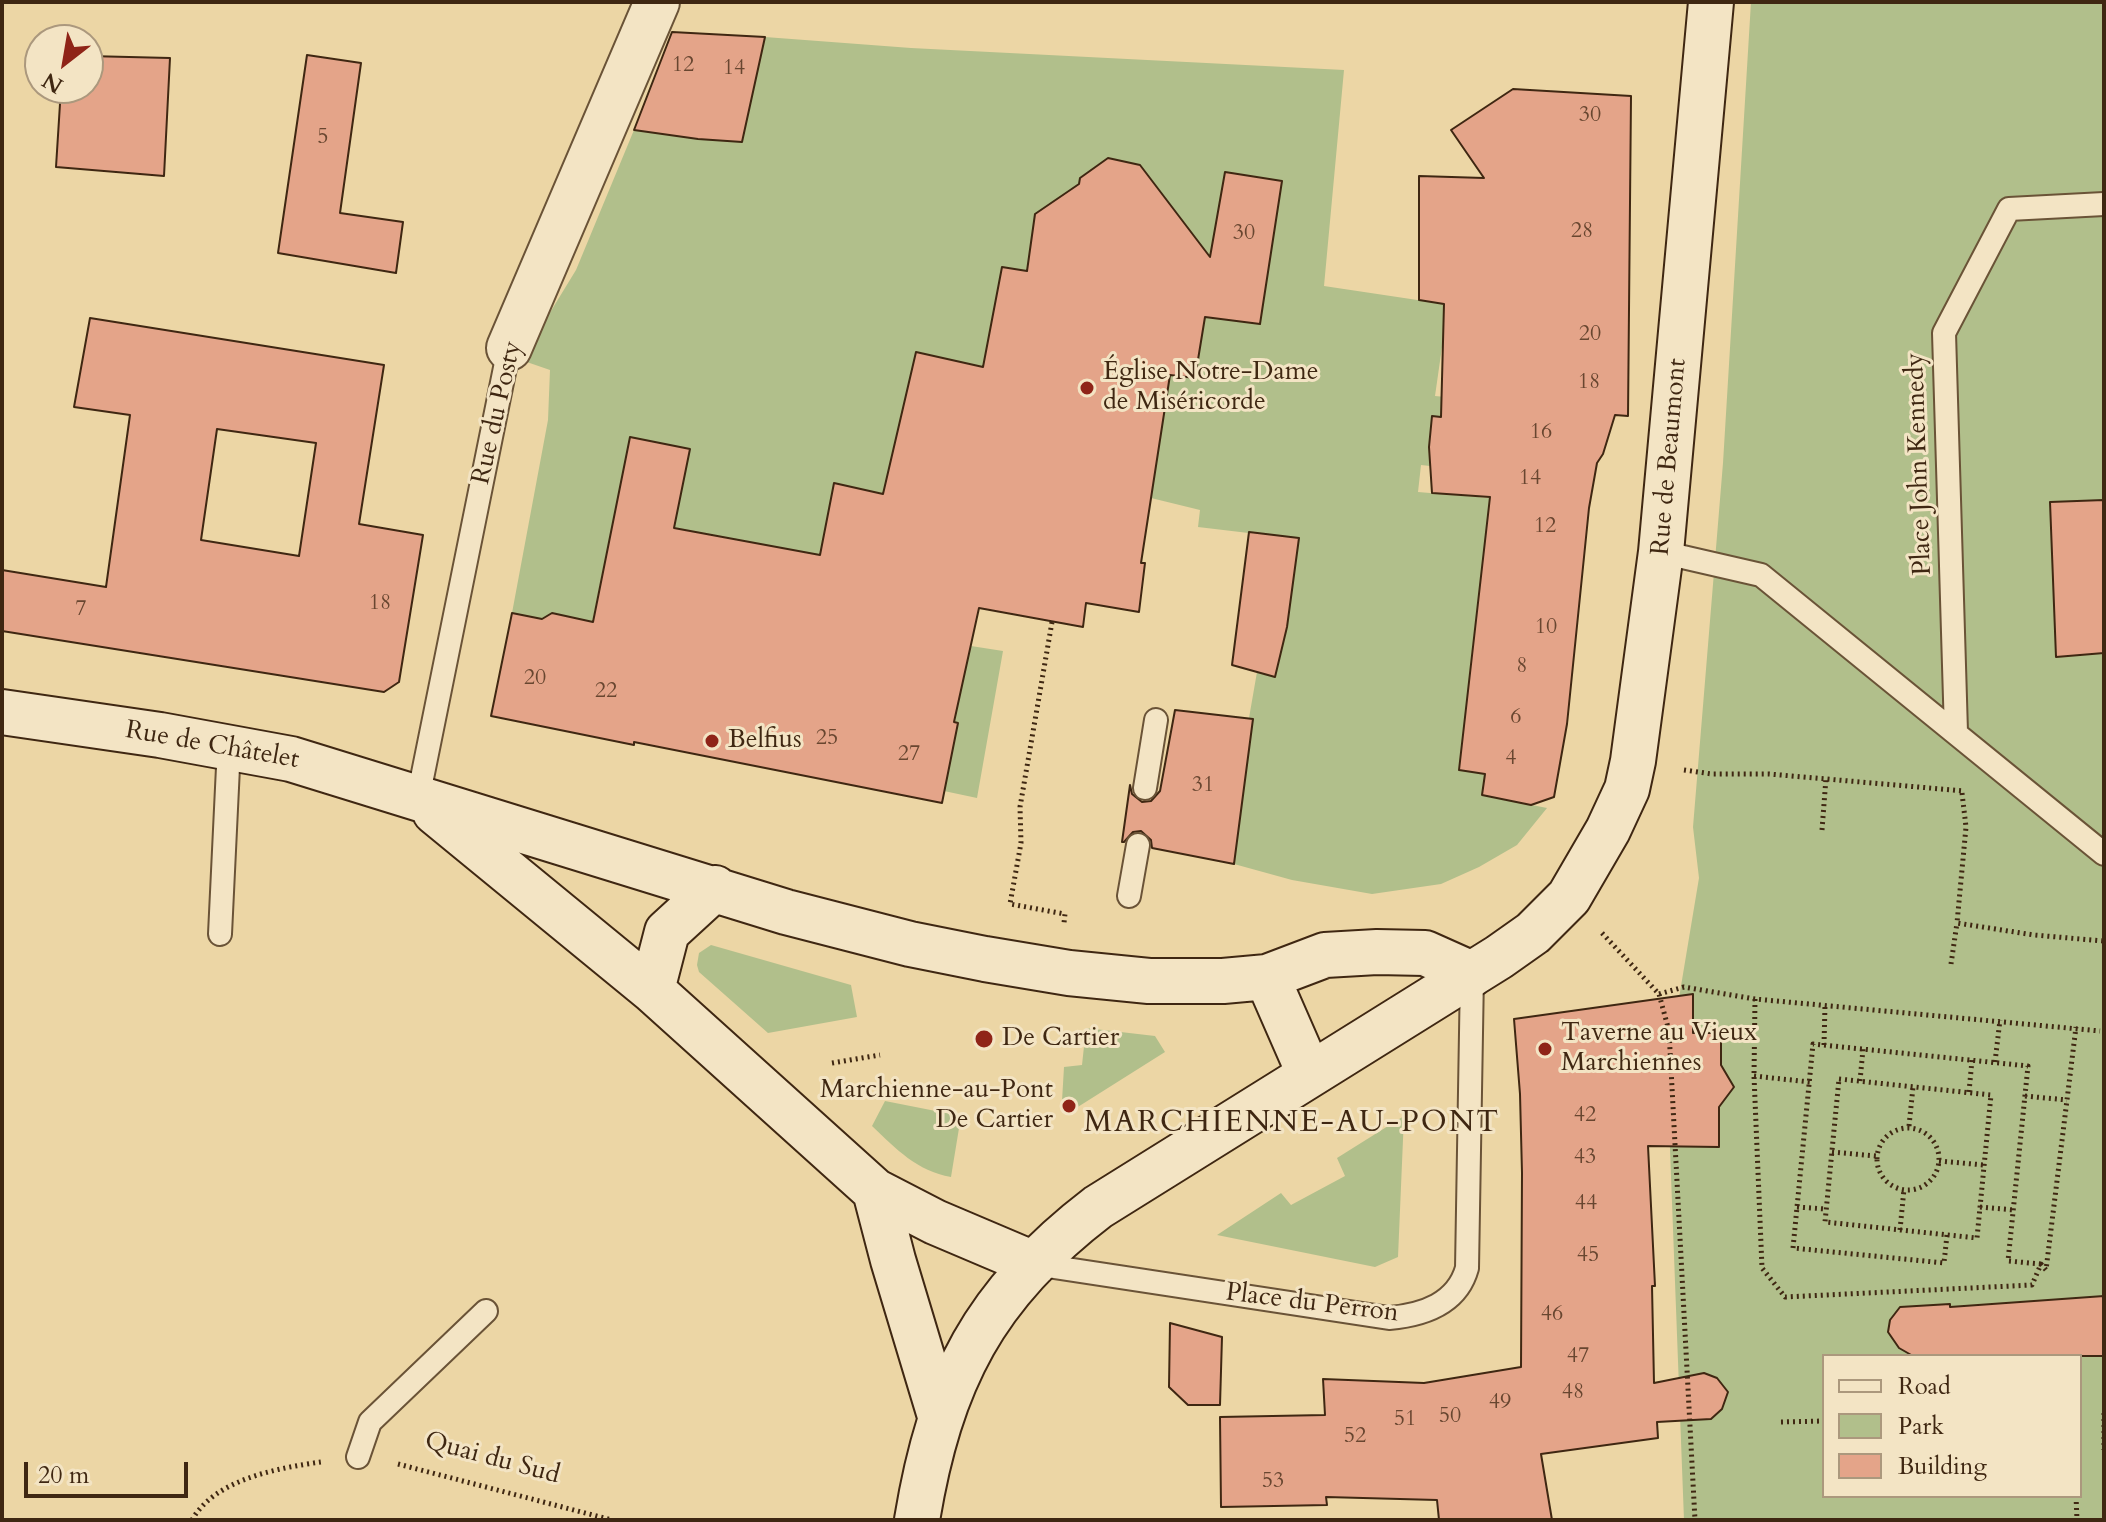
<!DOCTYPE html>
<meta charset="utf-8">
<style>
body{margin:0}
#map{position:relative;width:2106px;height:1522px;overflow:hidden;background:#ecd6a5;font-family:Cardo,serif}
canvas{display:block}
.frame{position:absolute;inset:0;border:4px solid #3f2712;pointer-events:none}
.legend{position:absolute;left:1822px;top:1354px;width:260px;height:144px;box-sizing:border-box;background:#f3e4c4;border:2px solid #ab987d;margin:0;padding:10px 14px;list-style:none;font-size:24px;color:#3f2712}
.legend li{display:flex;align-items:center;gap:16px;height:40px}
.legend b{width:40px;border:2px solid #ab987d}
.north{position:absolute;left:24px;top:24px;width:80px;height:80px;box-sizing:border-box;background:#f3e4c4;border:2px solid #ab987d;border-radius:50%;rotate:211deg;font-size:22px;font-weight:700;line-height:32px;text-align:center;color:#3f2712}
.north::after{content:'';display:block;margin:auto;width:28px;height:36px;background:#8f2418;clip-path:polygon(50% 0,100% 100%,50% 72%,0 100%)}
.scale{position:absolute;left:24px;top:1462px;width:164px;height:36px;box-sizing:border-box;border:4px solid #3f2712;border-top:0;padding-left:10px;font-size:24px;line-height:28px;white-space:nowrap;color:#3f2712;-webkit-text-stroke:6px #f3e4c4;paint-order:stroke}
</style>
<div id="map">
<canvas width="2106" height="1522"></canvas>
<div class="frame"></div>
<ul class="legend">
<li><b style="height:10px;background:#f3e4c4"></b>Road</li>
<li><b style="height:22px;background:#b1bf8b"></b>Park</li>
<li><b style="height:22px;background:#e4a489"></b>Building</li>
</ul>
<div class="north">N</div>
<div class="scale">20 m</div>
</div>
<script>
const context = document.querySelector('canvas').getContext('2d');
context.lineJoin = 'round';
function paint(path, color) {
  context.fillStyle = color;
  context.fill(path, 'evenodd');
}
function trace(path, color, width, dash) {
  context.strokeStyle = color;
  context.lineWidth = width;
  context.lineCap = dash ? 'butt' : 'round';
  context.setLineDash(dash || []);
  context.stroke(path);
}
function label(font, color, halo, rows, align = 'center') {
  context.font = font + ' Cardo,serif';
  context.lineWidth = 6;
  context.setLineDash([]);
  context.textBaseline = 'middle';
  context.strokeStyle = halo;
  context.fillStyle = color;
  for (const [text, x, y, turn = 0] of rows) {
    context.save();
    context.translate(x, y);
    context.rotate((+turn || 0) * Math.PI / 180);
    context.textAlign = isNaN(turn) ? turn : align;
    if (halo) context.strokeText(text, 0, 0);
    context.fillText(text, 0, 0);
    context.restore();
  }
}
const green = new Path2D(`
 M1751,2H2104V1520H1684L1667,1070L1699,878L1693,827L1723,463ZM1824,1356H2080V1496H1824Z
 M765,37L911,48L1344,70L1324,286L1444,304L1443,340L1435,396L1477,400L1430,466L1421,465L1418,492L1490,498L1469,677L1517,687L1464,730L1459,769L1485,774L1482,795L1547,808L1517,845L1479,867L1441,884L1372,894L1292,880L1234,864L1252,724L1249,722V718L1257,672L1275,677L1287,627L1299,539L1198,527L1200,510L1151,498L1170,375L1195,378L1208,300L1074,221L1035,214L1027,271L1002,267L987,346L982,587L971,646L1003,651L977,798L944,791L958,723L718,590L682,529L674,528L689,449L630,438L591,628L569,617L552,613L542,619L512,613L548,420L550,370L521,360L576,270L634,130L698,139L742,142Z
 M711,945L851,985L857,1017L768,1033L699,972L697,965L699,953Z
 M1086,1028L1155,1036L1165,1052L1073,1110L1062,1101L1064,1067L1082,1065Z
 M885,1101L961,1116L951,1177C917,1171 896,1149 872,1126Z
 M1404,1116L1398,1257L1375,1267L1217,1235L1281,1193L1291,1205L1345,1176L1337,1158Z`);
const building = new Path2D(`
 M672,32L765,37L742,142L698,139L634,130Z
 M307,55L361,63L340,213L403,222L396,273L278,253Z
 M88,56L170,58L164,176L56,167L61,88H88Z
 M1513,89L1631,96L1628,416L1615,415L1603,454L1597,463L1589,508L1567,724L1554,797L1531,805L1482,795L1485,774L1459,770L1490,497L1432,493L1429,447L1432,416L1441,417L1444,304L1419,300V176L1484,178L1451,130Z
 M1108,158L1140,165L1210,257L1225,172L1282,181L1260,324L1205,317L1195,378L1170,375L1141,563H1145L1139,612L1086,603L1083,627L979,608L954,722L958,723L942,803L634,742V745L491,716L512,613L542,619L552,613L593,622L630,437L690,449L674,528L820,555L834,483L883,494L916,352L983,367L1002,267L1027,271L1035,214L1079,184L1080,178Z
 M90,318L384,365L359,524L423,535L399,682L384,692L2,631V570L106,587L130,415L74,407ZM217,429L316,443L299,556L201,540Z
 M2104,500V653L2056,657L2050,502Z
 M1249,532L1299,538L1287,627L1275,677L1232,665Z
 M1175,710L1253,719L1234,864L1152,848L1151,840L1141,831L1133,832L1124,842H1122L1130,785L1132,794L1142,802L1151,801L1160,791Z
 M1693,994V1033H1721V1065L1734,1087L1719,1107V1147L1648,1146L1655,1286H1652L1654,1383L1704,1373L1717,1378L1728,1392L1722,1409L1711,1419L1657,1422L1658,1438L1541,1454L1552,1520H1439L1437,1500L1326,1497L1327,1505L1221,1507L1220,1417L1325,1415L1323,1379L1424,1383L1521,1367L1522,1173L1520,1094L1514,1019Z
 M2104,1296V1356H1913L1899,1348L1888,1332L1890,1320L1900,1307L1950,1304V1307Z
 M1170,1323L1222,1337L1220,1405H1188L1169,1387Z`);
const path = new Path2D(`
 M1052,622L1020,807L1021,843L1010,904L1065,914L1064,923
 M1684,770L1712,774H1769L1964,791
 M1962,793L1966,827L1957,923L2034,935L2104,941
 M1822,830L1826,778
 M1602,933L1659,994L1669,1031L1695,1520
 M1951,964L1957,923
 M1659,994L1684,987L1755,999L2100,1031
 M1755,999L1754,1076L1762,1268L1785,1297L2032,1285L2041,1264L2046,1270L2076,1027
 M1824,1045L1825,1005
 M1995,1062L2000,1020
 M832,1063L880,1055
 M1754,1076L1810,1082
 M1839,1079L1991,1095L1977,1238L1825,1222Z
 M1860,1081L1863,1049
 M1969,1092L1972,1060
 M2025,1096L2067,1100
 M1909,1126L1913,1087
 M1877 1159a31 31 0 1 1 62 0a31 31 0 1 1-62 0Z
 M1832,1152L1876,1156
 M1939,1161L1984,1165
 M1797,1207L1826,1209
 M1980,1207L2014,1210
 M1900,1230L1904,1189
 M1947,1235L1944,1263L1793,1248L1813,1044L2028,1066L2008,1261L2041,1264
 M2104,1413V1450
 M1781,1422L1824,1421
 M398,1464L612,1520
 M2076,1496L2077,1520
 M192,1520C215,1479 278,1468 321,1462`);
const lane = new Path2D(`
 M1661,552L1761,575L2104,854
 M1956,732L1944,333L2009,209L2104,204
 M1145,788L1156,720
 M418,798L509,348
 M1129,896L1138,845
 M220,934L229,746
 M1034,1264L1389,1318C1423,1315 1457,1304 1467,1268L1472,974
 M358,1457L370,1422L486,1311`);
const street = new Path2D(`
 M509,348L657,2`);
const secondary = new Path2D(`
 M2,712L160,735L291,759L786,912L910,944L985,959L1069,973L1149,981H1223L1267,977L1325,955L1377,952L1425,953L1472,974
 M435,812L652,990L875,1191L935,1222L1034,1264
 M1267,977L1309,1073
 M652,990L667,932L715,888
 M875,1191L893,1260L940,1416
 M917,1520C940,1381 984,1294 1098,1207L1499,957L1533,933L1569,897L1608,830L1627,789L1633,761L1661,552L1711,2`);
const markers = [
 [1087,388,8,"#8f2418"],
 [712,741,8,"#8f2418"],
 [984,1039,10,"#8f2418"],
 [1545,1049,8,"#8f2418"],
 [1069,1106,8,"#8f2418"]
];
const numberNames = [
 ["12",683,66],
 ["14",734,69],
 ["30",1590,116],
 ["5",323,138],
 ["28",1582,232],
 ["30",1244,234],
 ["20",1590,335],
 ["18",1589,383],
 ["16",1541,433],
 ["14",1530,479],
 ["12",1545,527],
 ["18",380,604],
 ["7",81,610],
 ["10",1546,628],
 ["8",1522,667],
 ["20",535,679],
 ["22",606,692],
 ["6",1516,718],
 ["25",827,739],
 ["27",909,755],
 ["4",1511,759],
 ["31",1203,786],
 ["42",1585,1116],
 ["43",1585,1158],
 ["44",1586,1204],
 ["45",1588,1256],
 ["46",1552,1315],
 ["47",1578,1357],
 ["48",1573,1393],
 ["49",1500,1403],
 ["50",1450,1417],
 ["51",1405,1420],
 ["52",1355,1437],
 ["53",1273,1482]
];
const poiNames = [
 ["Église Notre-Dame",1103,373],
 ["de Miséricorde",1103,403],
 ["Belfius",728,741],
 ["Taverne au Vieux",1561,1034],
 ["Marchiennes",1561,1064],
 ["De Cartier",1002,1039],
 ["Marchienne-au-Pont",1053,1091,"right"],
 ["De Cartier",1053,1121,"right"]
];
const streetNames = [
 ["Rue du Posty",498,413,-77],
 ["Rue de Beaumont",1670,457,-85],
 ["Place John Kennedy",1920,464,-92],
 ["Rue de Châtelet",212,746,10],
 ["Place du Perron",1312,1304,7],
 ["Quai du Sud",492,1459,15]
];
const quarterNames = [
 ["MARCHIENNE-AU-PONT",1292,1124]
];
paint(green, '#b1bf8b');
paint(building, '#e4a489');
trace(building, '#3f2712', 2);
trace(lane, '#6a5337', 26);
trace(street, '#6a5337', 48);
trace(secondary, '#3f2712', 48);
trace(path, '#3f2712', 5, [2, 4]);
trace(lane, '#f3e4c4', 22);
trace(street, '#f3e4c4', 44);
trace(secondary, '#f3e4c4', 44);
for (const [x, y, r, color] of markers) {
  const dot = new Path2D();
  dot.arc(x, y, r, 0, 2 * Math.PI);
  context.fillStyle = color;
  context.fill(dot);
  trace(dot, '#f3e4c4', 3);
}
label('22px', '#684630', null, numberNames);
label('26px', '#3f2712', '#f3e4c4', poiNames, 'left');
label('26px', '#3f2712', '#f3e4c4', streetNames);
context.letterSpacing = '2px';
label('30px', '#3f2712', '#f3e4c4', quarterNames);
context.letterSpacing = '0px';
</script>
